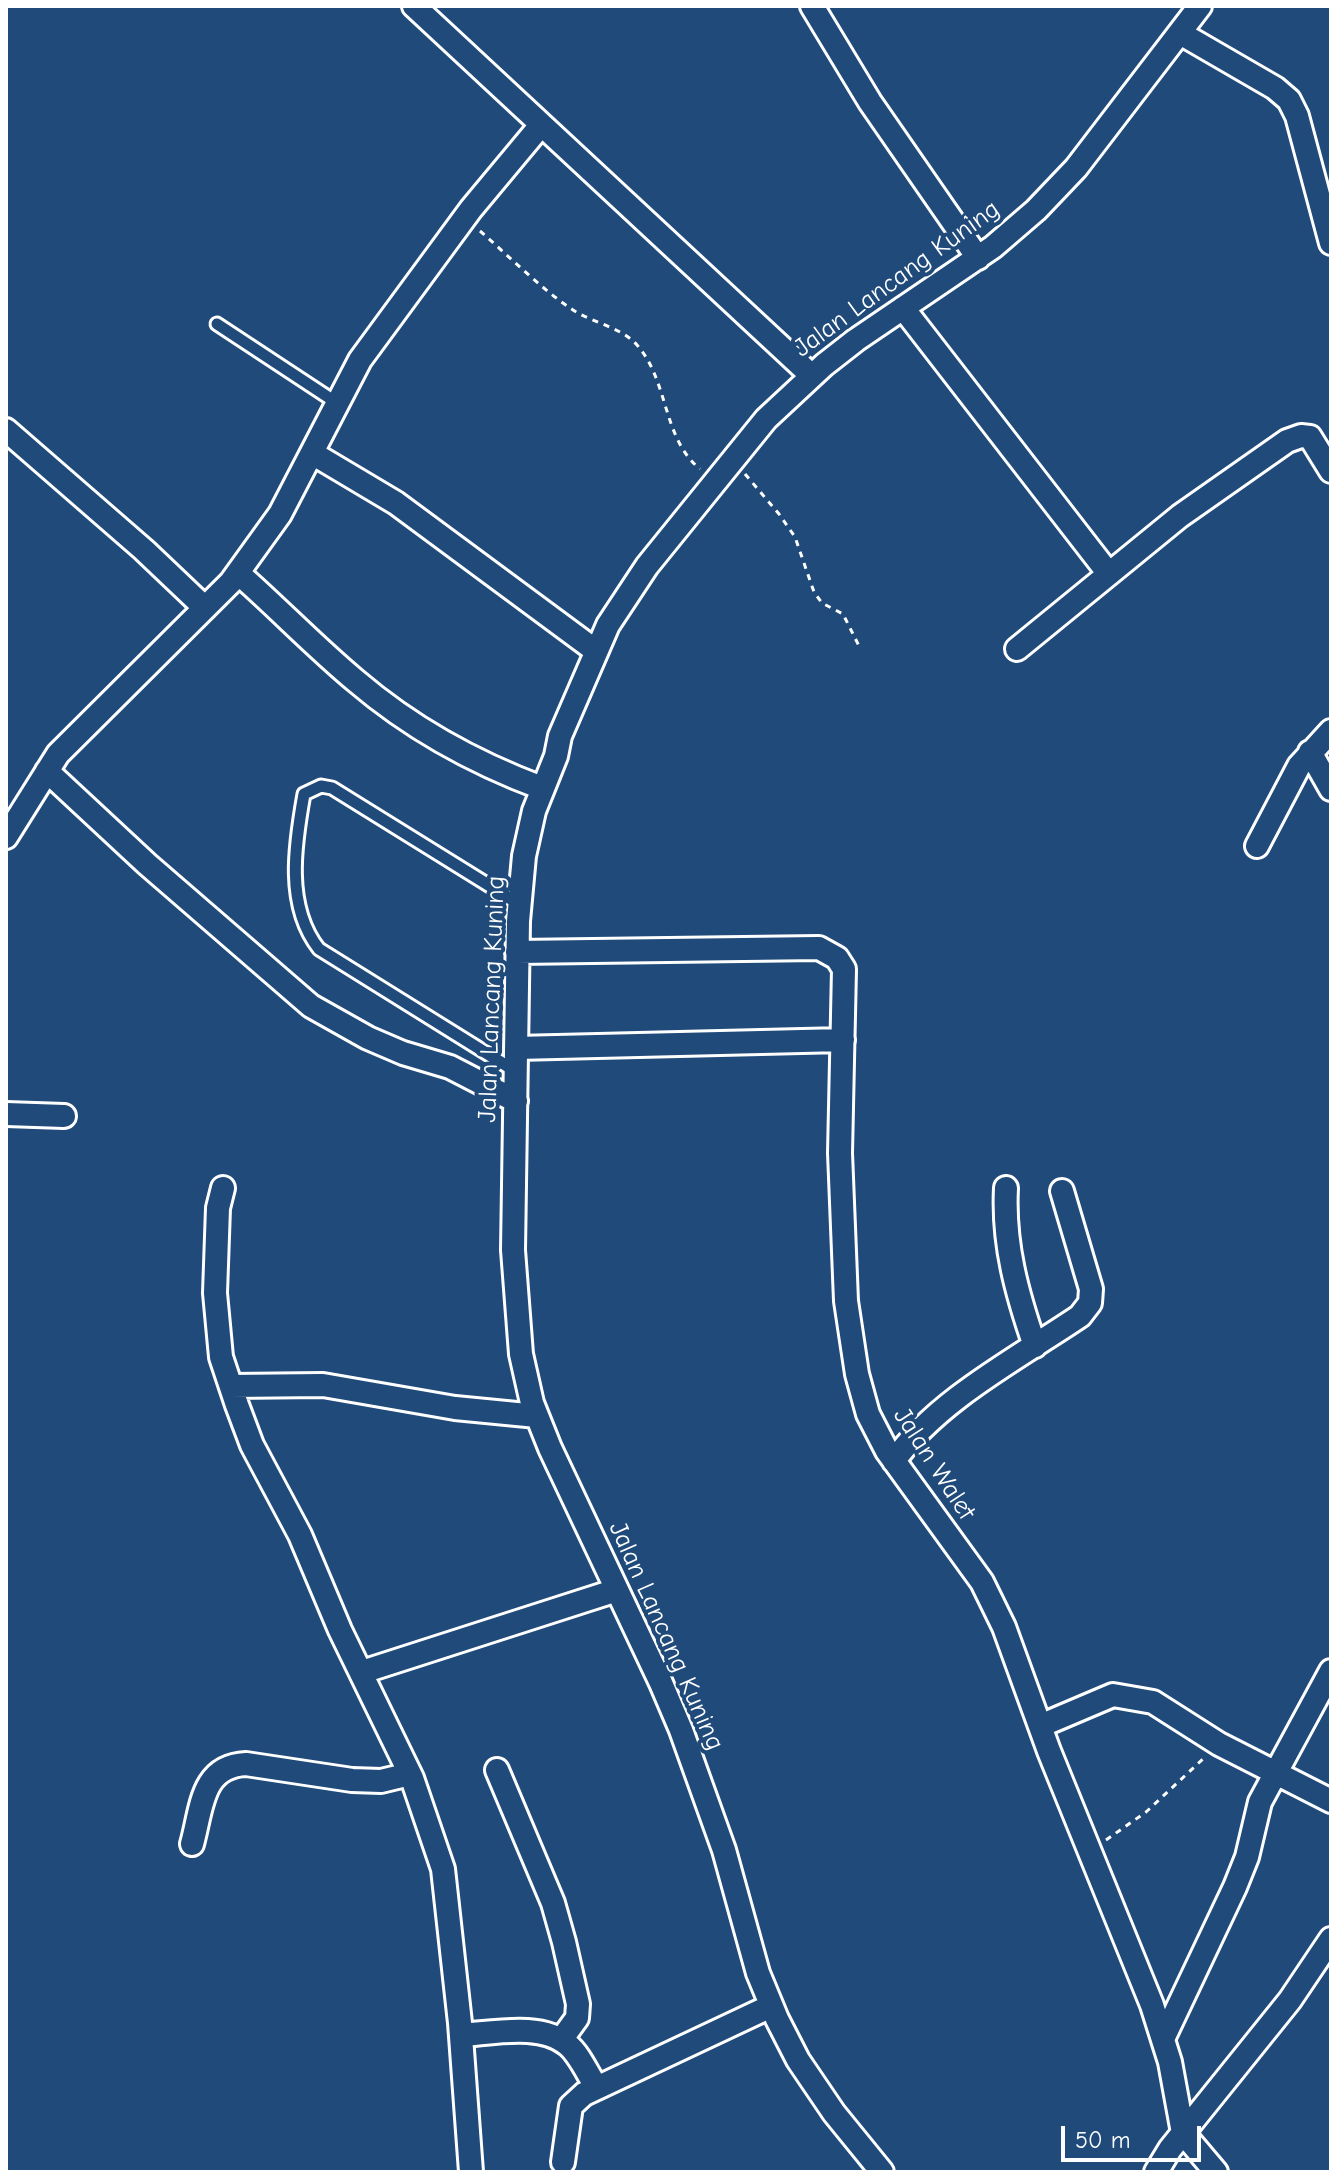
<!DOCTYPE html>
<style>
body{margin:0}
#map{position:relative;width:1337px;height:2178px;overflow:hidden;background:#1f4a7a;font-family:"Comic Neue",sans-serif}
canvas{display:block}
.frame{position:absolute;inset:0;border:8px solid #fff;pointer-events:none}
.scale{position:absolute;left:1061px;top:2126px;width:140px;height:36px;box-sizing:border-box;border:4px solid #fff;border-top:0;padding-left:10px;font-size:24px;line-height:28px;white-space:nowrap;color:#fff;-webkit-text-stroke:6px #1f4a7a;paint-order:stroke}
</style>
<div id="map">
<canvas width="1337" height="2178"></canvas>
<div class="frame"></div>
<div class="scale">50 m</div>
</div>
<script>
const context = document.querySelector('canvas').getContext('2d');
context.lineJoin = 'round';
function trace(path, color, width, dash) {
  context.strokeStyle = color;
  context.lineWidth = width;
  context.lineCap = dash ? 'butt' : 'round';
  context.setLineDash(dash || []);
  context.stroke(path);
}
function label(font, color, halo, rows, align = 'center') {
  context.font = font + ' "Comic Neue",sans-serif';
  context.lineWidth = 8;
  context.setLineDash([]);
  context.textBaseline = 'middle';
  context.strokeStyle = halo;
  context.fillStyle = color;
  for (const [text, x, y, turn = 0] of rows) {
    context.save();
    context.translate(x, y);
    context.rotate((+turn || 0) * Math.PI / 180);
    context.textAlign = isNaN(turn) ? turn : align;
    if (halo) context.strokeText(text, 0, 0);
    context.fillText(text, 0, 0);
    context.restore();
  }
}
const path = new Path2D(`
 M480,231C510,257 540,288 573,310C593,323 621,327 637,345C669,381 662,438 700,469
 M745,474L779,514L795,537L814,592L822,603L843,614L859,646
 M1106,1840L1146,1812L1204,1758`);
const service = new Path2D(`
 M217,324L337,403
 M515,1071L319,949C285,906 295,844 304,794L321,786L332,788L519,904`);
const minor = new Path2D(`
 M414,6L812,376
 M812,6L870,102L978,258
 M1180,33L1275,88L1289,100L1297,116L1331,243
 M903,308L1109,574
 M6,430L144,550L205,608
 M312,453L396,503L596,651
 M238,573C278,608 315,647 356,681C411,728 475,763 542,788
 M1017,649L1180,516L1287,441L1301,436L1310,437L1331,471
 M1310,752L1331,789
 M47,771L147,864L311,1006L368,1038L403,1053L450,1067L516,1101
 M6,837L58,754L231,582L280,514L360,360L471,209L541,125
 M1257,846L1299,766L1331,731
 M517,952L819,948L837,958L844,969L840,1153L846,1301L857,1374L868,1414L887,1451L982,1582L1004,1627L1049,1751L1152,2005L1170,2062L1183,2133L1216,2172
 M516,1048L843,1040
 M6,1114L64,1116
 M223,1188L218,1208L215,1293L221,1357L237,1405L252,1445L300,1535L340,1630L412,1778L443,1869L460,2023L471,2172
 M1006,1188C1003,1244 1017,1294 1035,1346
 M231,1386L323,1385L455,1408L537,1416
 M894,1461C937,1400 1018,1358 1080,1316L1090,1303L1091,1289L1062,1191
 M362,1672L617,1590
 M1040,1726L1113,1695L1153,1702L1219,1744L1331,1801
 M497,1770L553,1903L564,1942L578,2004L577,2018L561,2040
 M192,1844C202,1808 201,1766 246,1764L352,1780L381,1781L410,1774
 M461,2035C493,2033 542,2022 568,2045C580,2055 588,2075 597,2088
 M1163,2039L1235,1887L1247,1857L1260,1802L1331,1671
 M563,2162L571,2106L584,2094L771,2006
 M882,2172L834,2113L798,2060L777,2019L758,1973L724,1850L681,1730L661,1683L550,1448L532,1403L521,1354L513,1250L518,921L524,856L534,811L556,756L560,736L608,625L647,566L766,419L824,365L856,340L993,247L1036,210L1076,168L1200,6
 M1156,2172L1170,2149L1290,2000L1331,1939`);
const streetNames = [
 ["Jalan Lancang Kuning",897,279,-36],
 ["Jalan Lancang Kuning",492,999,-88],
 ["Jalan Walet",934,1464,57],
 ["Jalan Lancang Kuning",666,1636,66]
];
trace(service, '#fff', 17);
trace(minor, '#fff', 28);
trace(path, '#fff', 3, [6, 6]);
trace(service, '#1f4a7a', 11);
trace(minor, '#1f4a7a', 22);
label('26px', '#fff', '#1f4a7a', streetNames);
</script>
